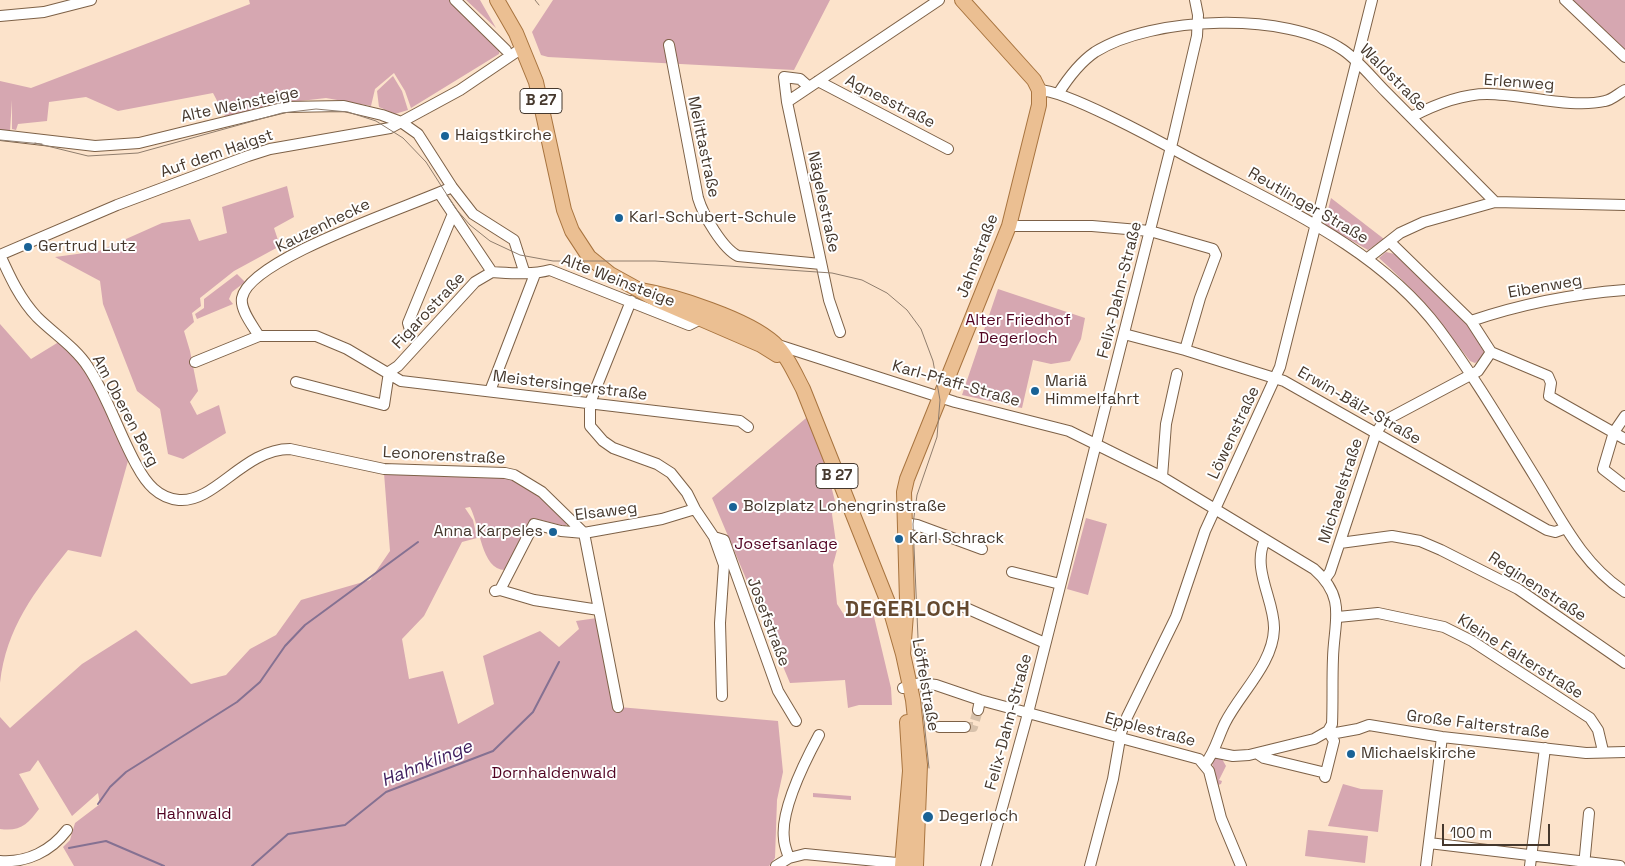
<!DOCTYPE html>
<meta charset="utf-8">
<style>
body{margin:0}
#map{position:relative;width:1625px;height:866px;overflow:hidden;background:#fce3cb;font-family:"Space Grotesk",sans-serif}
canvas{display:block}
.scale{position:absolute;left:1442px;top:824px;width:108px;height:22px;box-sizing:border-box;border:2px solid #45382d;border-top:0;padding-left:6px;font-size:15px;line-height:18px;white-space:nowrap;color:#45382d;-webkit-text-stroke:4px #fff;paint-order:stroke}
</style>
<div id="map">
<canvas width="1625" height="866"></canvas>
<div class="scale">100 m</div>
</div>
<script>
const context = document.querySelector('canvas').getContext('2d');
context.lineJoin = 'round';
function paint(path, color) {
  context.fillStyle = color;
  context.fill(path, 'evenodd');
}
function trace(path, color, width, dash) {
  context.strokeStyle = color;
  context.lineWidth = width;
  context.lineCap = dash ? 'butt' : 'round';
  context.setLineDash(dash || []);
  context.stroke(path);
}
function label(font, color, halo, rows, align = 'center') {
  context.font = font + ' "Space Grotesk",sans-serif';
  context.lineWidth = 4;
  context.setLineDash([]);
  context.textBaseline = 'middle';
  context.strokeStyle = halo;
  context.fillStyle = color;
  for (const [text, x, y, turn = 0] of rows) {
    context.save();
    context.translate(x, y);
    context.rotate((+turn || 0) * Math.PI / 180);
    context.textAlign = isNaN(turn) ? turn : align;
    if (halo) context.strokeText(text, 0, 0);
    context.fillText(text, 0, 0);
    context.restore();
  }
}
const green = new Path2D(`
 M249,0H453L500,44L499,54L411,108L405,91L394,73L375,89L371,106L326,98L283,103L226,118L213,93L118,111L86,97L49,102L47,121L18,124L16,130L12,129V100L10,131H0V81L31,88L250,4Z
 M466,0H480L496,28Z
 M553,0H830L794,70L548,57L541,55L532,32Z
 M1565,0H1625V57Z
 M393,76L402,91L408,110L395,114L379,107L377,91Z
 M287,186L294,217L274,228L280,246L234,271L200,298L201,306L192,313L194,322L184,331L190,351L198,391L190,402L197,415L219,405L226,433L183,459L168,454L160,409L137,391L103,304L100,281L55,257L99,251L162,223L190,219L199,241L227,233L222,207Z
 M1331,198L1384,239L1368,250L1324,225Z
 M1386,252L1399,255C1417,273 1478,326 1484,348C1486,355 1480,360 1475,363L1470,361C1442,324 1414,289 1379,258Z
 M237,274L245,282L232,292L229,299L233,304L197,319L195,314L204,308V299Z
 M998,289L1085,318L1081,339L1070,361L1051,364L1033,360L1022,408L962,395Z
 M0,324L31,359L62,340L82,360L128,461L101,557L68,550C35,591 6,628 0,683Z
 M812,413L835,501L832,514L837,550L833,565L837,604L846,618L871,604L891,688L892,705H859L848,708L845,680L790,683L712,498Z
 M384,473L502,477C529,484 548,504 567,524L565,526L533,518L505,570C481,570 480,525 470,507L465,508L473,520L477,538L462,542L424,616L402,639L409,679L443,671L458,724L494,704L483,656L540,631L559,647L579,629L576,621L597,618L619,707L778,721L783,772L777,800L775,858L769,866H74L63,847L70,840L75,823L100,804L98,793L72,816L38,760L30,771L19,774L39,809C28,824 20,832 0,829V706V717L10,728L82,664L136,630L191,684L226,675L250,649L276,635L301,600L370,580L390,551Z
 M1086,518L1107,524L1088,595L1067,589Z
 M1216,756L1222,759L1226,766L1219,780L1222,781L1221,784L1218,785L1212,763Z
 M1343,784L1361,789L1383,790L1378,832L1328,826Z
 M813,793L851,796V800L813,797Z
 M1308,830L1368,836L1365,863L1305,856Z`);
const stream = new Path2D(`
 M98,804L110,787L126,772L237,702L260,682L285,646L305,625L418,542
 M69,848L106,841L164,866
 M252,866L288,834L345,825L386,792L493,751L533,712L559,662`);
const minorTunnel = new Path2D(`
 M965,727H973L978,710`);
const minor = new Path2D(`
 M455,0L506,50
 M1565,0L1625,57
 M0,16L44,12L91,0
 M669,45L698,198C703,215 723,249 738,256L821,264
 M818,81L948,149
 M809,87L800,79L784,77L787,102L829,300L840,332
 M1039,90C1065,90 1157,140 1184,155C1274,204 1376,245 1439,329C1474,376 1504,427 1535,477C1561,519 1582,564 1625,592
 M1058,94C1068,78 1079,63 1095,52C1152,16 1287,11 1343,50C1359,61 1372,78 1386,92C1422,128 1458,165 1495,202
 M787,102L939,0
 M1411,117C1434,105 1460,94 1487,94C1523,94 1571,109 1605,101C1612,100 1619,93 1625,90
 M0,135L95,146L139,143L286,107L344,106L382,115L401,122L418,134L452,187L473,214L514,240L524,271
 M439,193L492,272
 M1009,226H1092L1150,231L1213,249L1216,255L1200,298L1185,350
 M1390,242L1471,321L1491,352
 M0,255C10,277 20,299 37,317C53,333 76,348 88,367C108,397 119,434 137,466C146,483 158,498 179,500C215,503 244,449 290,449L384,469L505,473L514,475L542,492L584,533L618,707
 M0,255L117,205L248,156L270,149L390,128L460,90L522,48
 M1368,258L1400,233L1424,222L1495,202L1625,205
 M492,272C511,273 531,275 550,270L689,325L699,320
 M631,301L590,403V426L603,441L613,448L657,464L671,473L687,493L695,509L714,537L724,565L720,623L722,696
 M1471,321C1521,304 1572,294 1625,290
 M410,330L408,323L452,216
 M1124,334L1185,350L1284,381L1547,530L1555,532L1566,528
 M259,336C253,326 240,310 242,298C249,258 415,205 452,187
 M775,344L955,402L1069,431L1162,477L1314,569C1347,598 1334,621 1333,658C1332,680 1333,702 1332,724L1328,731
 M1491,352L1548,376L1551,383L1549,396L1625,439
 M195,362L259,336H316L347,349L401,381L740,421L748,427
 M389,372L398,366L475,282L492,272
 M296,382L384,405L389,372
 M490,391L535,274
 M1625,416L1614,432L1603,469L1625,486
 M1162,477L1166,424L1177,374
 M904,523L917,525L982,549
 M714,537L724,540L778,691L796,721
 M1340,543L1392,536L1420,541L1441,550L1518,589L1625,663
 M1012,572L1060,584
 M1325,579L1330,572L1376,433L1384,421L1478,371L1491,352
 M500,590L534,524L561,531L584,533L662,519L695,509
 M495,591L500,590L534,600L599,610
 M966,608L1045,643
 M1338,617L1378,613L1444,627L1472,641L1590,718L1598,730L1603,751
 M903,688L920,683L936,685L980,700L1199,759L1209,771L1221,818L1241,866
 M978,710L980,700
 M939,727H965
 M1213,752L1233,756L1249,755L1314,739L1328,731L1336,733L1358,729L1369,725L1442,737L1586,753L1625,752
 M1258,754L1264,758L1326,773
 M1205,764C1215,752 1218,737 1225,723C1240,693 1273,664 1274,629C1275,601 1251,569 1265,540
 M1325,777L1334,741L1328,731
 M1429,843L1620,866
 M789,858C787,852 784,845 784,839C780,810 805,761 819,735
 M0,861C27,863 51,851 67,830
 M776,866L789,858L805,854L907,864
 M986,866L1027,717L1173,139L1197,36L1198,15L1195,0
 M1090,866L1113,779L1121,733L1127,717L1176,617L1205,531L1280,367L1372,0
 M1426,866L1442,737
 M1530,866L1545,748
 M1584,866L1589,813`);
const major = new Path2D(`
 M497,0L516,33L536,82L564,210L572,231L589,257L610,274L657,300L761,345L777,355
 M640,290C675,296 748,319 774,343C787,355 795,374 803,389L889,605L903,654L913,700L920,765L916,866
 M903,654L907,601L904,492L907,479L1009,226L1039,105V90L1034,80L962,0
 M902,866L910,771L907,722`);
const tram = new Path2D(`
 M535,0L539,5
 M0,140L42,144
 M35,143L88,156L138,153L282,113L316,109L348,112L376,121L403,138L426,162L456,209L470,225L490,241L520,255L553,261H655L832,273L862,280L887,293L907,310L921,329L933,361L940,400L937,437L917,495L913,524L920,683L929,768`);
const markers = [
 [445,136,5,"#196296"],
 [619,218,5,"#196296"],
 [28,247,5,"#196296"],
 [1035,391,5,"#196296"],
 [733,507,5,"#196296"],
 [553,532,5,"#196296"],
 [899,539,5,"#196296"],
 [1351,754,5,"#196296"],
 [928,817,6,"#196296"]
];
const shields = [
 [541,101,42],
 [837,476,42]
];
const shieldNames = [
 ["B 27",541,101],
 ["B 27",837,476]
];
const streetNames = [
 ["Waldstraße",1393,78,45],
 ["Erlenweg",1519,83,4],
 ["Agnesstraße",890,102,27],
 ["Alte Weinsteige",240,105,-12],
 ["Melittastraße",703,147,78],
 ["Auf dem Haigst",217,154,-19],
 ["Nägelestraße",823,202,78],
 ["Reutlinger Straße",1308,206,30],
 ["Kauzenhecke",323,226,-26],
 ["Jahnstraße",978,256,-69],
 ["Alte Weinsteige",618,281,21],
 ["Eibenweg",1545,287,-10],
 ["Felix-Dahn-Straße",1120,290,-76],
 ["Figarostraße",429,311,-47],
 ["Karl-Pfaff-Straße",956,384,16],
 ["Meistersingerstraße",570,386,7],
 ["Erwin-Bälz-Straße",1359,406,30],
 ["Am Oberen Berg",125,411,62],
 ["Löwenstraße",1234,433,-65],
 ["Leonorenstraße",444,456,3],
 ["Michaelstraße",1341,491,-72],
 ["Elsaweg",606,512,-7],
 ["Reginenstraße",1537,587,33],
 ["Josefstraße",768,622,69],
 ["Kleine Falterstraße",1520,657,32],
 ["Löffelstraße",925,685,80],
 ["Felix-Dahn-Straße",1009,722,-75],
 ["Große Falterstraße",1478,725,7],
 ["Epplestraße",1150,730,15]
];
const poiNames = [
 ["Haigstkirche",455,136],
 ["Karl-Schubert-Schule",629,218],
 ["Gertrud Lutz",38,247],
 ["Mariä",1045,382],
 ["Himmelfahrt",1045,400],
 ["Bolzplatz Lohengrinstraße",743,507],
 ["Anna Karpeles",543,532,"right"],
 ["Karl Schrack",909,539],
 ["Michaelskirche",1361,754],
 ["Degerloch",939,817]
];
const parkNames = [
 ["Alter Friedhof",1018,321],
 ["Degerloch",1018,339],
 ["Josefsanlage",786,545],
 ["Dornhaldenwald",554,774],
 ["Hahnwald",194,815]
];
const waterNames = [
 ["Hahnklinge",427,764,-22]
];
const districtNames = [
 ["DEGERLOCH",908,610]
];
paint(green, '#d6a7b1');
trace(stream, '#857192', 2);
trace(minorTunnel, '#d7c1ab', 10, [10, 5]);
trace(minor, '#7d6147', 12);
trace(major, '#a8743f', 16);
trace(minor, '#fff', 10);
trace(major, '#ebbf92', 14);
trace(tram, '#8f7d6d', 1);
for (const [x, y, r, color] of markers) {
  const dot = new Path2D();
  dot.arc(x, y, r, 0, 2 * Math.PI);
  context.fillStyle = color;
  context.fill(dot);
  trace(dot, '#fff', 2);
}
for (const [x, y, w] of shields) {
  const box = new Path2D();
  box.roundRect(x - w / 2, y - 12.5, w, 25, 4);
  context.fillStyle = '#fff';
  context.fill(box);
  trace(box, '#45382d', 1);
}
label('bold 15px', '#45382d', null, shieldNames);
label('16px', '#45382d', '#fff', streetNames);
label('16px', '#45382d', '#fff', poiNames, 'left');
label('16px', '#510322', '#fff', parkNames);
label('italic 18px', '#422160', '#fff', waterNames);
context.letterSpacing = '1px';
label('bold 21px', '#64492f', '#fff', districtNames);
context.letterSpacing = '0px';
</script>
